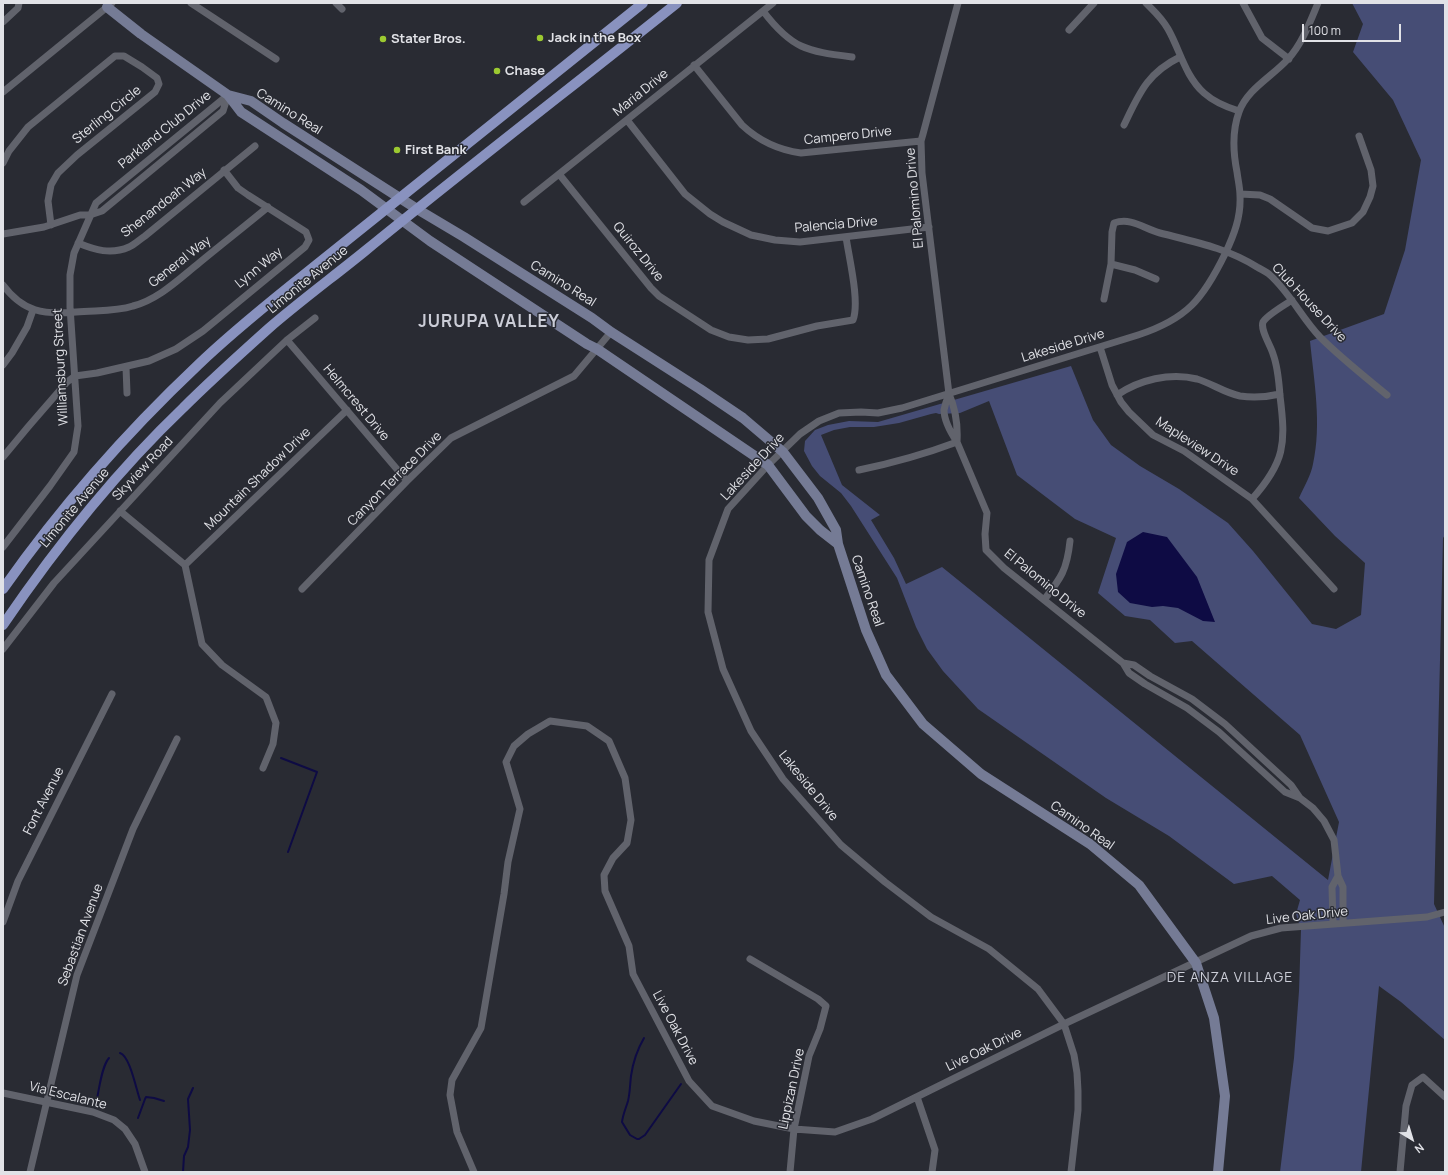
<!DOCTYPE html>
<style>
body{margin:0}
#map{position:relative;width:1448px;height:1175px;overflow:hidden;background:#292b33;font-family:Manrope,sans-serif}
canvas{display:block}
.frame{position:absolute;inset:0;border:4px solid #e1e2e7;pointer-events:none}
.north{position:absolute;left:1392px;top:1119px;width:40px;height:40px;-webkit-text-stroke:3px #292b33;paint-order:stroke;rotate:142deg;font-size:11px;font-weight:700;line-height:16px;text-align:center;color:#e1e2e7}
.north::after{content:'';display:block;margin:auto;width:14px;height:18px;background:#e1e2e7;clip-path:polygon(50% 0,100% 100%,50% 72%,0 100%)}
.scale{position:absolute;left:1302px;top:24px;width:99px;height:18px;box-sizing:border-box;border:2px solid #e1e2e7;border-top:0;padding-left:5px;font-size:12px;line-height:14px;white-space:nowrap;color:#e1e2e7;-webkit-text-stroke:3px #292b33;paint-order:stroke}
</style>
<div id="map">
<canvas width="1448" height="1175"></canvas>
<div class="frame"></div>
<div class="north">N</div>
<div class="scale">100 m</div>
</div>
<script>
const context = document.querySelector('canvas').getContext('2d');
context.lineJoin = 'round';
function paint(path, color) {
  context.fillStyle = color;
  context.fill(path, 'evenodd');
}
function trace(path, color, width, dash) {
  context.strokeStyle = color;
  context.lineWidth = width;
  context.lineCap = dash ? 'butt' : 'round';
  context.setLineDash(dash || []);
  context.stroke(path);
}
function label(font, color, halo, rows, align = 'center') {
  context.font = font + ' Manrope,sans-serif';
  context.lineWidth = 3;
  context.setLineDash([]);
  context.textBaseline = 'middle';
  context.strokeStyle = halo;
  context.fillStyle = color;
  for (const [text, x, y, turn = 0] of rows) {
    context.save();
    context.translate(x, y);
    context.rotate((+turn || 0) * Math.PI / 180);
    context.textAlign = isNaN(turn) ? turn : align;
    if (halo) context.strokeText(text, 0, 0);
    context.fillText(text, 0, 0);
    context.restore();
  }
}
const green = new Path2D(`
 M1352,3H1445V535L1443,538L1434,904L1445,928V1040L1401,1002L1379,986L1361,1172H1280L1294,1058L1299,991L1301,930L1296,914L1300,900L1272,876L1234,884L1169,836L1106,798L978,709L943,671L927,649L916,627L897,578L851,506L841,493L820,476L812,466L804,451L805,441L815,430L828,425L849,421L878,422L1071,366L1093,420L1111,445L1140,466L1179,489L1228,523L1253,551L1312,624L1336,629L1361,615L1365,563L1335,536L1299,498C1304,487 1311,475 1313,464C1322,424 1314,381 1310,341L1384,314L1405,250L1421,160L1393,100L1353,52L1363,24ZM989,401L1017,475L1075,519L1116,538L1098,593L1125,616L1150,620L1175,643L1192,641L1300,735L1339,822L1328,880L942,567L906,584L894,558L871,520L880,515L842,485L821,435L834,430L850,427H874L899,423L931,414L936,413L939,414L960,413Z`);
const water = new Path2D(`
 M1143,532L1167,537L1197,577L1215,622L1203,621L1178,608L1163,606L1152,607L1130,603L1118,592L1116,574L1127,542Z`);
const stream = new Path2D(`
 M281,758L317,772L288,852
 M644,1038C637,1050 633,1062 631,1076C630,1084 630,1093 628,1101C626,1108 623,1114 622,1122L630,1135L637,1139H639L645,1135L681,1084
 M120,1053C130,1056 136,1089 140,1100
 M96,1103C99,1092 101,1067 109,1058
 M138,1118L145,1099L146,1097L154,1098L164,1101
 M183,1172L184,1156L188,1147L190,1130L188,1099L193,1088`);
const street = new Path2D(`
 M191,3L276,59
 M336,3L342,9
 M1146,3C1154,11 1162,18 1168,29C1180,50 1185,76 1204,93C1214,102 1226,107 1239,111
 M1243,3L1262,38L1289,59
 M763,11C792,49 806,51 852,57
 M3,22L18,8L19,3
 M1069,30L1094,3
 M694,65L742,125C759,141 779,150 801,153L921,141
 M3,92L112,3
 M627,120L685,194L710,214L723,222L751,235L775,240L800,242L929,227
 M1124,125C1139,94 1147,73 1180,57
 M3,163L9,151L28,127L115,56H124L142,67L157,78L159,84L155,92L77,155L58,173L51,185L48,201L51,225
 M559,174L651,288L659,296L711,330L729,337L748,340L768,339L817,326L853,320C860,302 849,258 846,237
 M1240,194L1260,195L1270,199L1312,228L1328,231L1352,223L1363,212L1370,197L1373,186L1371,170L1359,136
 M524,202L773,3
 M3,234L44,227L80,215H90L102,211L223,111L228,95
 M78,243C95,250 111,255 129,247C134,245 140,239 145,236L255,146
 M1111,264L1135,270L1156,279
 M3,285C23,312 44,315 76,312C95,310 115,312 133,306C159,299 179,279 199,263C222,244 245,226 268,207
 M1104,299L1111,264L1112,232L1114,223C1132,217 1144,229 1160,233C1195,242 1227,248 1257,267C1262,270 1267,272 1270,275C1290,293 1302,318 1320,337C1341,358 1364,376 1387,395
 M287,340L407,481
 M1100,347L1112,385L1121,402L1129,412L1153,435L1184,451L1252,499L1334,589
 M3,365L12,353L27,327L33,310
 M126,367L127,393
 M949,394C947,399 945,405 944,410C944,421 951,433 957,442C958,425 956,410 949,394L922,173L921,141L923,134L958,3
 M1117,395C1139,380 1170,372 1197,379C1211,383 1225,393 1240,396C1253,398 1267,397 1280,394
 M3,457L28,427L67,382L75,376L97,373L149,361L176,349L203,331L305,247L309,240L306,232L248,195L238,188L224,170
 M859,470C893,463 925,454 957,442L987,513L985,534L986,550L1004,568L1123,663L1129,673L1145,684L1187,708L1219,732L1285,792L1300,798L1313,808L1324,821L1334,840L1338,876
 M1252,499C1285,462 1286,444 1280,396C1279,382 1278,367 1273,354C1271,346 1260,330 1263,322C1267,315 1285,305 1292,300
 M120,511L185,565L202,644L222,665L266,697L276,723L273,744L263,768
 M3,547L50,486L74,452L78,426L70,307V275L74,253L96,203L228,95
 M185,565L347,410
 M302,589L407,481L451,438L574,376L611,332
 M1044,600C1061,578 1067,570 1070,541
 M3,649L54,583L220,403L287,340L315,318
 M1123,663L1134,665L1150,676L1192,699L1225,724L1291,785L1300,798
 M3,922L18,881L112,694
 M1333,924L1332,887L1338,876L1343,887V923
 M750,959L818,999L826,1006L820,1029L809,1056L794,1129L790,1172
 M3,1093L93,1112L114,1120L125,1129L135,1144L145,1172
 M917,1097L935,1150L932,1172
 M30,1172L77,975L133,829L177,739
 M474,1172L457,1132L450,1095L452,1080L481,1028L504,894L508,862L520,809L506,762L514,746L528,734L550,721L587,726L609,741L625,778L631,820L627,843L613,858L604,875L605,891L629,946L633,974L689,1081L712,1106L754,1121L794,1129L835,1132L872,1119L1064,1024L1251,936L1281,928L1427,917L1445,912
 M1071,1172L1078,1110V1091L1077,1073L1074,1055L1064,1024L1038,989L989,949L931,917L885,882L841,845L783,779L751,731L723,669L708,612L709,560L728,509L768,465L800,434L819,421L839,413L861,412L878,413L902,408L1138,335C1187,319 1203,299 1225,254C1234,235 1241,217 1240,196C1240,188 1238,180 1237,172C1233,152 1232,131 1239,112C1247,89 1273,76 1288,59C1302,44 1310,22 1318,3
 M1400,1172L1406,1106L1412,1085L1423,1077L1445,1097`);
const secondary = new Path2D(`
 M107,7L141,34L228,95L241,112L361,190L430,241L587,344L597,349L768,465L806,516L820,530L838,544
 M228,95L251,101L283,123L417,209L464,237L592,318L611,332L700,389L743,418L783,452L818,498L836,530L838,544L866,630L886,675L923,724L981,774L1090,844L1139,885L1196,963L1214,1018L1225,1096L1218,1172`);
const primary = new Path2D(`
 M3,589C60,508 126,433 198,365C227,337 259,311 290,286L643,3
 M3,625C56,547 115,473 183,408C210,381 239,355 268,329C299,302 333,277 365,251C468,167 573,86 677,3`);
const markers = [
 [540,38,4,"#9cca31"],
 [383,39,4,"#9cca31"],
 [497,71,4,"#9cca31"],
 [397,150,4,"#9cca31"]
];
const poiNames = [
 ["Jack in the Box",548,38],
 ["Stater Bros.",391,39],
 ["Chase",505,71],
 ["First Bank",405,150]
];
const streetNames = [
 ["Maria Drive",641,93,-39],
 ["Camino Real",289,112,32],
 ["Sterling Circle",107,115,-39],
 ["Parkland Club Drive",165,130,-39],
 ["Campero Drive",848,136,-6],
 ["El Palomino Drive",915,198,-95],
 ["Shenandoah Way",164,203,-38],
 ["Palencia Drive",836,225,-5],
 ["Quiroz Drive",638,252,51],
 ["General Way",180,262,-38],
 ["Lynn Way",259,268,-39],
 ["Limonite Avenue",308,280,-39],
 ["Camino Real",563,284,32],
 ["Club House Drive",1309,303,47],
 ["Lakeside Drive",1063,346,-17],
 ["Williamsburg Street",61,367,-93],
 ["Helmcrest Drive",356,403,50],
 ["Mapleview Drive",1197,447,33],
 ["Lakeside Drive",753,467,-47],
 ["Skyview Road",143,469,-47],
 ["Mountain Shadow Drive",258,479,-44],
 ["Canyon Terrace Drive",395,479,-45],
 ["Limonite Avenue",75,508,-50],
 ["El Palomino Drive",1045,584,39],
 ["Camino Real",867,591,71],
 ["Lakeside Drive",808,786,51],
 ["Font Avenue",44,801,-63],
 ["Camino Real",1082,826,35],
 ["Live Oak Drive",1307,916,-6],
 ["Sebastian Avenue",81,935,-70],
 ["Live Oak Drive",675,1028,62],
 ["Live Oak Drive",984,1050,-26],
 ["Lippizan Drive",792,1089,-78],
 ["Via Escalante",68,1096,14]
];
const neighbourhoodNames = [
 ["DE ANZA VILLAGE",1230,978]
];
const districtNames = [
 ["JURUPA VALLEY",489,322]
];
paint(green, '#464d75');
paint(water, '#0e0b44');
trace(stream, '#0e0b44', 2);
trace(street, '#61636c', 7);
trace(secondary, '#757b95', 10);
trace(primary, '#8992bf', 10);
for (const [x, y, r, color] of markers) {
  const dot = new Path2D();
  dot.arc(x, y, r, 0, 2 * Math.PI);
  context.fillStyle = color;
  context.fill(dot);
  trace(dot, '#292b33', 1.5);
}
label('bold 13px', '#e1e2e7', '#292b33', poiNames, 'left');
label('13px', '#e1e2e7', '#292b33', streetNames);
context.letterSpacing = '1px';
label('14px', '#cbcdd7', '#292b33', neighbourhoodNames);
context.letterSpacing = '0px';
context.letterSpacing = '1px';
label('bold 17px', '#cbcdd7', '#292b33', districtNames);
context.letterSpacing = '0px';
</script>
